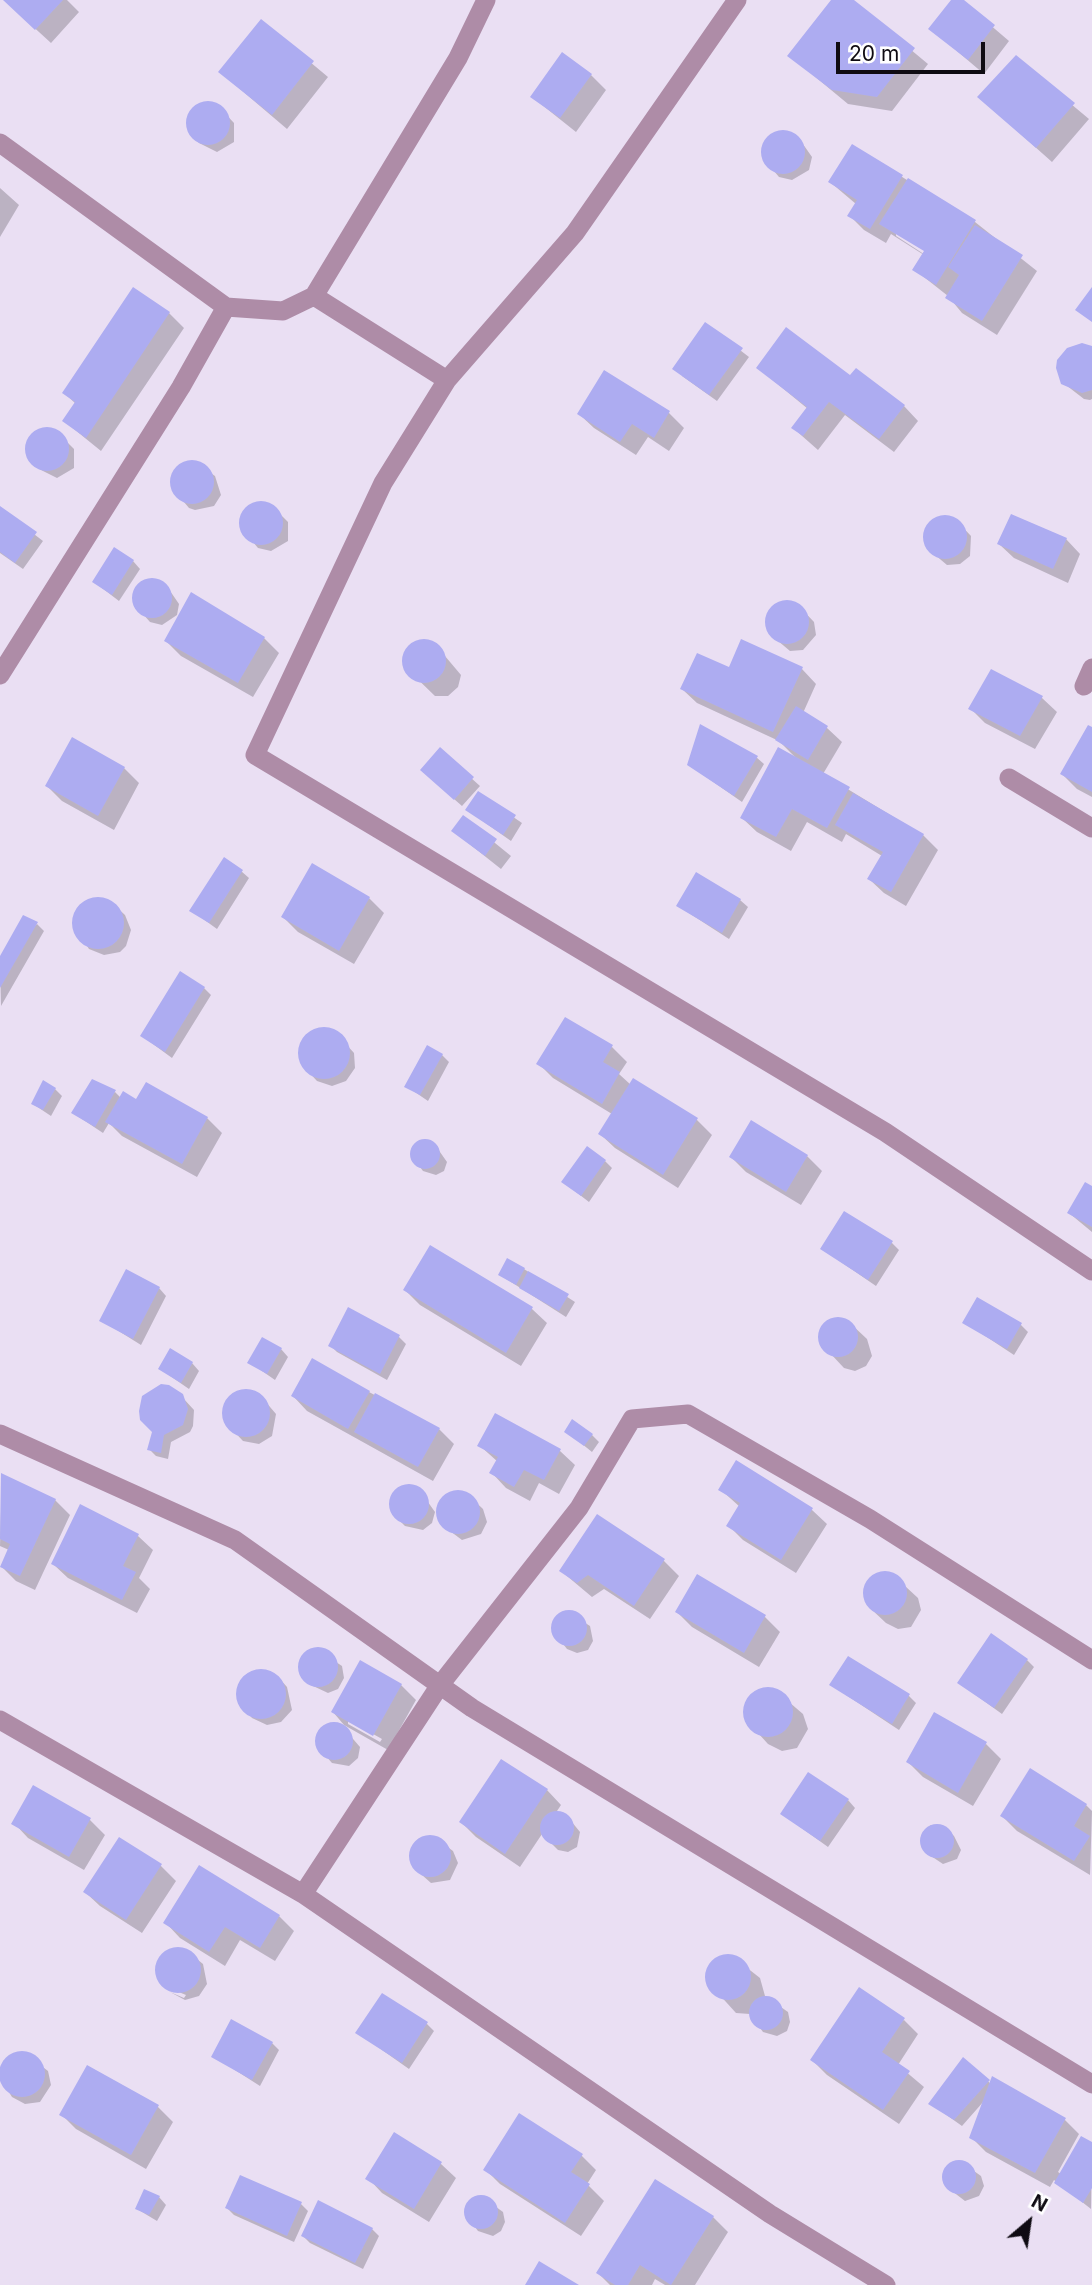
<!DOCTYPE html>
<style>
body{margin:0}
#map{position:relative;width:1092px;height:2285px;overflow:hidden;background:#eadff3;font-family:Inter,sans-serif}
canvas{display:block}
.north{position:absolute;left:994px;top:2187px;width:70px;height:70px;-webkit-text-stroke:5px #fff;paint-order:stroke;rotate:29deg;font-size:19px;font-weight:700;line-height:28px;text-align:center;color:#0f0b12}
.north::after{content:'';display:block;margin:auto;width:24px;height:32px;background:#0f0b12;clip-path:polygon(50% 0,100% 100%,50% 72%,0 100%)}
.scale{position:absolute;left:836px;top:42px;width:149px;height:32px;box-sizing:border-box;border:4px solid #0f0b12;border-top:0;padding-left:9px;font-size:21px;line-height:24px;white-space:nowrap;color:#0f0b12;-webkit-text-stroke:5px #fff;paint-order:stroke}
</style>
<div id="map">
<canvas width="1092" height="2285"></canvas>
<div class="north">N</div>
<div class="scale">20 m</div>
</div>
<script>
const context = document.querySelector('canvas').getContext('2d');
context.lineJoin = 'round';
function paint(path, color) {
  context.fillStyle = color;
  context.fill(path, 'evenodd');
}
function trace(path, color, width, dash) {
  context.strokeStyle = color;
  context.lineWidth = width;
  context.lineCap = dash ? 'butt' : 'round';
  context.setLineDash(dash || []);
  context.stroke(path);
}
const shadow = new Path2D(`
 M4,0H67L79,12L51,43Z
 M834,0H851L928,64L892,111L848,104L790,56Z
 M953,0H961L1009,41L984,74L931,29Z
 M261,21L328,77L287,129L220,72Z
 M1016,58L1089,119L1052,162L979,97Z
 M591,75L606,90L576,132L532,97Z
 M204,103L217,105L234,123V142L217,152L199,143L191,135L187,123L192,110Z
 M786,131L798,137L812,157L809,170L792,180L779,177L763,158L762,151L767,138Z
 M852,146L975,222L1037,271L997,335L962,313L948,296L915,270L924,255L891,234L886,243L864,230L849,215L856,204L830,182ZM896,232L932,255L930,258L896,236Z
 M0,188L19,205L0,237Z
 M134,289L169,313L184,328L101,451L64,421L76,404L64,393Z
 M706,324L749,357L717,401L682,376Z
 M1092,349V399L1090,400L1084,399L1062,382Z
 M758,368L850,378L904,406L918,421L894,452L845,415L818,450L793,428L808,409Z
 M605,373L669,413L684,428L669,451L648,437L636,455L594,428L579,414Z
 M43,429L56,431L74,449V468L57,478L39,469L31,461L27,448L32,435Z
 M195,462L215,476L221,495L214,506L195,510L189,508L173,489V475L182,465Z
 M257,503L271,505L288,522V541L271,551L258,548L242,529V515Z
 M0,508L43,541L23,569L0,553Z
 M941,516L954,518L971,536L970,556L960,564L947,565L928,549L925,529Z
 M1066,539L1080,554L1068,583L1014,558L999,544Z
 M133,561L140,569L119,601L94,582Z
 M155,579L166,585L179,604L177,615L162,625L150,622L135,605V592L142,582Z
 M783,602L797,604L814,622L816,635L803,650L790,651L771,635L768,615Z
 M264,638L279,653L253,697L181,656L166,641Z
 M420,641L434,643L461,675L458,687L448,696H435L405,667V653Z
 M802,669L816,684L803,713L827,728L842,742L823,774L923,835L938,850L906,906L884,893L869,879L882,856L846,834L842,842L807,822L791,851L757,832L742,818L795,757L779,741L697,703L682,689L729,670Z
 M991,671L1042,698L1057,712L1035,749L985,723L970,708Z
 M1092,729V797L1077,789L1062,774Z
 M440,750L480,786L462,806L429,777Z
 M756,757L764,764L742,802L689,765Z
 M124,768L139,783L114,830L62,801L47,786Z
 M478,793L522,823L511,841L467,810Z
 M463,817L511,856L501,869L453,831Z
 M241,871L249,878L217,929L192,911Z
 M96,898L111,902L125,915L131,930L126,946L120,952L104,955L89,949L74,926L81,905Z
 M369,898L384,913L354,964L298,932L283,917Z
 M740,900L748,907L729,939L678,906Z
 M37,924L44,931L1,1006L0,960Z
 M204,988L211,995L172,1058L142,1036Z
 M320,1029L336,1033L354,1053L355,1068L346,1081L332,1086L317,1081L304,1067L299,1052L306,1037Z
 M612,1047L627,1062L619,1074L631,1085L634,1080L697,1120L712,1135L678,1188L615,1148L600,1134L612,1114L553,1078L538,1063Z
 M442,1055L449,1062L428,1101L406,1086Z
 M146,1085L207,1118L222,1133L197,1177L122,1136L109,1123L103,1133L73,1113L115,1092L121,1098L137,1101Z
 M55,1089L62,1096L51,1116L33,1104Z
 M752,1122L807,1156L822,1171L801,1205L746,1172L731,1157Z
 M424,1140L433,1142L447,1162L444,1171L436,1175L423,1171L411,1155L416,1143Z
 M605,1161L612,1168L589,1202L563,1182Z
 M1092,1188V1232L1069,1213Z
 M892,1243L899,1250L876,1286L822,1249Z
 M524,1269L575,1302L566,1317L500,1275Z
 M159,1288L166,1296L141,1345L101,1320Z
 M405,1290L532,1309L547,1323L521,1366L420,1305Z
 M349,1310L399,1337L406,1344L387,1380L337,1352L330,1345Z
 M840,1319L851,1324L867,1339L872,1356L866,1366L855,1371L844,1368L829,1352L820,1337L829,1321Z
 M964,1322L1021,1325L1028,1332L1014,1355Z
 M281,1349L288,1357L275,1380L249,1362Z
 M192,1363L199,1371L189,1389L160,1369Z
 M237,1392L259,1394L276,1414L272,1436L259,1444L243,1441L225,1422L227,1401Z
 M369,1392L439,1429L454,1444L433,1481L307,1411L293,1396Z
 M183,1398L194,1410L193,1426L190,1432L171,1442L168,1459L156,1456L149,1449Z
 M566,1431L592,1435L599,1442L592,1452Z
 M479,1445L560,1451L575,1465L559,1494L539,1483L530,1501L506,1488L492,1473L498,1462Z
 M737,1462L812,1510L827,1524L796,1573L743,1540L728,1525L740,1507L720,1489Z
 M2,1475L55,1500L70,1515L35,1590L16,1581L1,1566L9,1550L0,1546Z
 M406,1486L418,1488L435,1512L432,1523L423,1530L405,1526L398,1519L391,1502L396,1491Z
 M452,1492H465L483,1509L487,1522L481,1534L462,1540L442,1525L439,1506Z
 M81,1507L138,1536L153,1550L139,1578L150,1589L137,1613L68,1578L53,1564Z
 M598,1516L664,1561L679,1576L650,1619L604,1589L592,1597L561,1571Z
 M885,1573L892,1574L918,1598L921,1610L911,1627L898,1629L886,1623L870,1608L866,1588L873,1577Z
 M698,1577L765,1617L780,1632L759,1667L692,1627L677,1612Z
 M568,1612L590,1626L593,1641L588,1650L577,1653L567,1649L553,1631L559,1616Z
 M318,1650L342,1666L344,1678L338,1689L328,1693L311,1685L303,1677L300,1666L304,1656Z
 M1027,1660L1034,1667L1002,1714L959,1683Z
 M260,1671L280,1679L287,1687L292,1710L281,1722L267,1725L252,1718L240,1703L239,1688L246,1677Z
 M401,1685L416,1700L388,1750L344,1725L333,1712ZM348,1720L382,1739L380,1742L348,1724Z
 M831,1685L909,1696L916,1703L899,1730Z
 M760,1690H775L803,1714L808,1729L797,1748L782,1751L768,1744L748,1722L746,1707Z
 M330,1724L341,1725L360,1747L358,1758L349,1766L332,1763L317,1746L321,1730Z
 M986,1744L1001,1759L973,1806L923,1777L908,1762Z
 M34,1788L90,1820L105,1835L84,1870L28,1838L14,1823Z
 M547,1790L561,1805L555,1814L567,1816L580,1832L577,1847L568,1852L558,1850L542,1834L520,1867L476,1837L461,1822Z
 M848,1800L855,1808L828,1847L782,1814Z
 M1086,1805L1092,1811L1090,1875L1017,1831L1002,1816Z
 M931,1825L946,1828L954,1836L961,1850L957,1859L943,1864L925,1852L921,1842L923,1832Z
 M434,1837L453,1851L458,1863L450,1880L431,1883L413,1867L410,1854L416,1842Z
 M119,1839L161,1866L176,1881L142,1933L100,1906L85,1892Z
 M200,1867L279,1916L294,1931L275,1961L240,1940L225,1966L180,1938L166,1923Z
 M183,1948L203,1964L207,1984L199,1996L185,2000L170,1992L184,1998L186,1995L164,1986L157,1966L169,1950Z
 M732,1956L760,1978L765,1996L788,2012L790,2022L787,2031L777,2036L763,2032L750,2014L736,2013L707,1981L709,1968L718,1958Z
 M904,2020L918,2034L898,2065L924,2087L899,2124L827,2075L812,2060Z
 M427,2024L434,2031L409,2069L358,2033Z
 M272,2043L279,2050L260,2086L213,2056Z
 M23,2052L48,2071L51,2085L40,2102L25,2104L12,2097L0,2078L3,2061L16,2053Z
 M963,2060L991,2084L1064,2119L1079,2134L1058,2172L1061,2174L1092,2144L1091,2209L1054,2180L1050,2187L986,2152L971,2137L984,2101L962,2126L931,2104Z
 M88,2068L158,2107L173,2122L146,2169L76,2129L61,2114Z
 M394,2135L441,2164L456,2178L429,2222L382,2193L368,2178Z
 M581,2155L596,2170L587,2184L604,2201L581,2236L500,2184L485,2169Z
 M960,2161L981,2176L984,2186L979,2196L965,2201L948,2188L944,2179L950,2165Z
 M481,2196L503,2212L505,2222L501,2231L493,2236L478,2231L465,2214L472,2199Z
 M159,2197L166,2205L157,2221L137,2209Z
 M301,2204L308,2211L294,2242L234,2215L227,2208Z
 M713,2217L728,2232L695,2285H665L655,2279L652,2285H610L598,2273Z
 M372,2229L379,2236L363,2269L310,2243L303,2236Z`);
const building = new Path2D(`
 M3,0H63L35,30Z
 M831,0H854L915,48L877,97L832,90L787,56Z
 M951,0H964L995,25L968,60L928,29Z
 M261,19L314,61L272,115L218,72Z
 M562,52L592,74L560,118L530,97Z
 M1016,55L1075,103L1036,148L977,97Z
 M186 123a22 22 0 1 1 44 0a22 22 0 1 1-44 0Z
 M761 152a22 22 0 1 1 44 0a22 22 0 1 1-44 0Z
 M852,144L903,175L870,229L847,216L857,200L828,182Z
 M908,178L976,220L936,285L912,270L924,251L879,224Z
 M975,225L1023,255L982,321L945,298L959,275L948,267Z
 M133,287L170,312L86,438L62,421L75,402L62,393Z
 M1092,287V322L1075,310Z
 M705,322L743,348L709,395L672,369Z
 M786,327L850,375L856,368L905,405L879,439L829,402L803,436L791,428L807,407L756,368Z
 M1082,343L1092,346V390L1082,393L1061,384L1056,368L1057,360L1067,348Z
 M604,370L670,411L654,438L632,424L620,442L577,414Z
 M25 449a22 22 0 1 1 44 0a22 22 0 1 1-44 0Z
 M170 482a22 22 0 1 1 44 0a22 22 0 1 1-44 0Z
 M239 523a22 22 0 1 1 44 0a22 22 0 1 1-44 0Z
 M0,506L37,532L15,563L0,552Z
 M1011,514L1067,538L1053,569L997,544Z
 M923 537a22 22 0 1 1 44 0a22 22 0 1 1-44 0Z
 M114,547L134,560L112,595L92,582Z
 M132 598a20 20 0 1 1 40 0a20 20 0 1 1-40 0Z
 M191,592L265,637L238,683L164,641Z
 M765 622a22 22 0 1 1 44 0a22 22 0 1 1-44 0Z
 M402 661a22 22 0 1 1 44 0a22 22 0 1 1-44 0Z
 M741,639L803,667L773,732L680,689L697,653L729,667Z
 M991,669L1043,696L1020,736L968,709Z
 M796,706L828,726L808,760L775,740Z
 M700,724L758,756L734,796L687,765Z
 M1088,725L1092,727V792L1060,774Z
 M72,737L125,767L98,816L45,786Z
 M440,747L474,777L454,800L420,770Z
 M778,747L850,787L827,828L792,809L776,837L740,818Z
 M478,791L516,815L503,835L465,810Z
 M853,793L924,834L891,892L867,879L883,852L835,825Z
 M463,815L497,839L485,856L451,831Z
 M224,857L243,870L209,923L189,911Z
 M312,863L370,897L339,951L281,917Z
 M696,872L741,899L722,933L676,906Z
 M72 923a26 26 0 1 1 52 0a26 26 0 1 1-52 0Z
 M23,915L38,922L0,988V956Z
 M180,971L205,987L165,1052L140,1036Z
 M565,1017L613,1045L603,1062L620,1072L602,1104L536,1064Z
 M298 1053a26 26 0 1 1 52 0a26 26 0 1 1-52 0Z
 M427,1045L443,1054L420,1095L404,1087Z
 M633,1078L698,1118L663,1175L598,1134Z
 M92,1079L116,1090L95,1127L71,1113Z
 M43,1080L56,1088L43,1110L31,1104Z
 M146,1082L208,1117L182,1164L105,1122L123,1091L136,1099Z
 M751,1120L808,1155L786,1192L729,1157Z
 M410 1154a15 15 0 1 1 30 0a15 15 0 1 1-30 0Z
 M587,1146L606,1160L581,1196L561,1182Z
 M1085,1182L1092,1186V1227L1067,1213Z
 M844,1211L893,1241L868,1280L820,1249Z
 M430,1245L533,1307L506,1353L403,1290Z
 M507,1258L525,1268L516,1285L498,1275Z
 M126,1269L160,1287L133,1339L99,1321Z
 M528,1271L569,1294L559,1311L519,1288Z
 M977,1297L1022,1323L1007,1349L962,1323Z
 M348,1307L400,1335L380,1374L328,1346Z
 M818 1337a20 20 0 1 1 40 0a20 20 0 1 1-40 0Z
 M262,1337L282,1348L267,1374L247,1363Z
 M170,1348L193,1362L181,1383L158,1369Z
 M312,1358L370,1391L348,1429L291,1396Z
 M161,1384L169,1385L183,1394L188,1409L183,1425L164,1435L161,1453L147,1450L152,1432L140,1420L139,1411L142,1396Z
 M222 1413a24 24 0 1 1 48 0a24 24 0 1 1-48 0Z
 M375,1393L440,1428L418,1467L354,1432Z
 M495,1413L561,1449L544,1480L524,1470L514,1487L489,1473L498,1457L477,1446Z
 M572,1419L593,1434L584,1446L564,1432Z
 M736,1460L813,1508L781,1560L726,1526L740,1503L718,1490Z
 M1,1473L56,1499L20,1576L0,1567L10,1544L0,1539Z
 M389 1504a20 20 0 1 1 40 0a20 20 0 1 1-40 0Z
 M436 1512a22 22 0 1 1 44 0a22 22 0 1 1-44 0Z
 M80,1504L139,1534L123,1566L136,1572L122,1600L51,1564Z
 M597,1514L665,1559L634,1606L588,1575L577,1583L559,1571Z
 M863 1593a22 22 0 1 1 44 0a22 22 0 1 1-44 0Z
 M697,1574L766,1615L744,1653L675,1612Z
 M551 1628a18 18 0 1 1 36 0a18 18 0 1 1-36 0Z
 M991,1633L1028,1659L994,1708L957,1683Z
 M298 1667a20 20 0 1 1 40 0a20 20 0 1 1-40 0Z
 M848,1656L910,1694L892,1724L829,1685Z
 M360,1660L402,1684L373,1736L331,1712Z
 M236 1694a25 25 0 1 1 50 0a25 25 0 1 1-50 0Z
 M743 1712a25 25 0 1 1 50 0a25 25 0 1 1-50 0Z
 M934,1712L987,1742L958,1793L906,1762Z
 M315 1741a19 19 0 1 1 38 0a19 19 0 1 1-38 0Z
 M501,1759L548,1789L505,1854L459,1822Z
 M1030,1768L1087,1804L1074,1826L1090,1836L1074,1861L1000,1816Z
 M808,1772L849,1799L820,1841L780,1814Z
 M33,1785L91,1818L69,1857L11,1824Z
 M540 1828a17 17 0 1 1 34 0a17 17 0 1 1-34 0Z
 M920 1841a17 17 0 1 1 34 0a17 17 0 1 1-34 0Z
 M409 1856a21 21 0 1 1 42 0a21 21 0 1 1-42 0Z
 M119,1837L162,1864L126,1920L83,1892Z
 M199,1865L280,1915L260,1948L225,1927L209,1952L163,1923Z
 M155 1970a23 23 0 1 1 46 0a23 23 0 1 1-46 0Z
 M705 1977a23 23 0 1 1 46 0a23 23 0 1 1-46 0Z
 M859,1987L905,2018L882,2052L910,2071L883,2110L810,2060Z
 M382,1993L428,2022L402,2063L355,2033Z
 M749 2013a17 17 0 1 1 34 0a17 17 0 1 1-34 0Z
 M231,2019L273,2042L252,2080L211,2057Z
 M-1 2074a23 23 0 1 1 46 0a23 23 0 1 1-46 0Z
 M963,2057L990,2080L954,2120L928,2104Z
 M87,2065L159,2105L131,2155L59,2115Z
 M992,2076L1066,2118L1035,2173L969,2138Z
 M519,2113L583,2154L571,2172L590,2184L565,2223L483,2170Z
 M394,2132L442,2162L414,2209L365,2179Z
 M1081,2136L1092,2142V2188L1083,2203L1054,2183Z
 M942 2177a17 17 0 1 1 34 0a17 17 0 1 1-34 0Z
 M240,2175L302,2202L287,2236L225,2208Z
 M655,2179L714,2216L671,2285L640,2265L628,2285H615L596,2273Z
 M144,2189L160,2196L149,2215L135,2209Z
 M464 2212a17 17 0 1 1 34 0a17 17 0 1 1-34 0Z
 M318,2200L373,2228L355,2263L301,2236Z
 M539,2261L579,2285H525Z`);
const minor = new Path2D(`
 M737,0L575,233L447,380L383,483L255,755L885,1132L1092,1271
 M0,143L226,307L181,387L0,675
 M314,296L458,58L486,0
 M226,307L283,311L314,296L447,380
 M1084,686L1092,668
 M1009,778L1092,828
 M0,1434L235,1540L472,1708L1092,2084
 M0,1720L303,1894L770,2214L886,2285
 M303,1894L440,1685L579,1508L632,1419L688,1414L870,1519L1092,1660`);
paint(shadow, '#0003');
paint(building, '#adacf1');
trace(minor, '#ae8ca7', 19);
</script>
